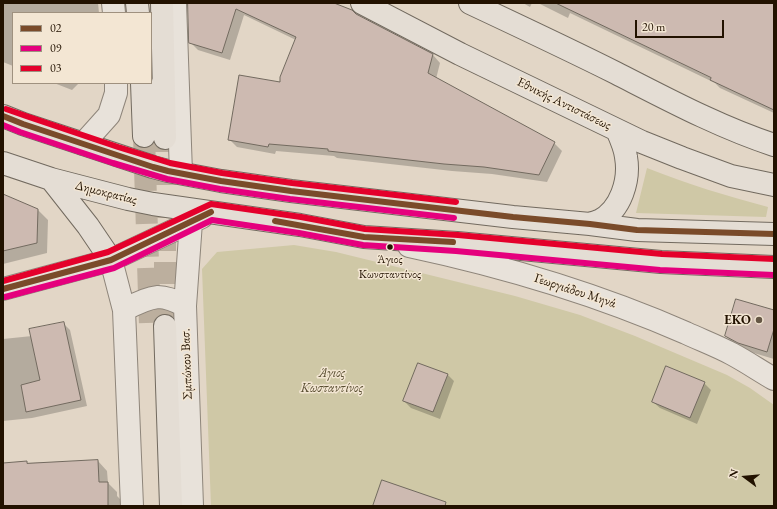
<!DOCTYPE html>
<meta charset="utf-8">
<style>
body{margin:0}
#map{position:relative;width:777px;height:509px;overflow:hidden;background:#e2d6c6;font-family:"EB Garamond",serif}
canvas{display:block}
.frame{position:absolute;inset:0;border:4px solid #221200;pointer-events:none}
.legend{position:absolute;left:12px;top:12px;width:140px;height:72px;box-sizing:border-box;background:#f3e6d3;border:1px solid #9f917f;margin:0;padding:5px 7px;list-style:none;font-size:12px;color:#221200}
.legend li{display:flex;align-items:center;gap:8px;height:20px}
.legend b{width:20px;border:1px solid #9f917f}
.north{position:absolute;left:725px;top:457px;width:40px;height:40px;-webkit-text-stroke:3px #f3e6d3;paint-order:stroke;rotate:286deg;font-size:11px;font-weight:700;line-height:16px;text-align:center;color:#221200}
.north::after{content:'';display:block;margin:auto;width:14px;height:18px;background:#221200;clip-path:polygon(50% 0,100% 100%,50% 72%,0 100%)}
.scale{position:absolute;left:635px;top:20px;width:89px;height:18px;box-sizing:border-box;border:2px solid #221200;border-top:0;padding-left:5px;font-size:12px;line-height:14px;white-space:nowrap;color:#221200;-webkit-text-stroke:3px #f3e6d3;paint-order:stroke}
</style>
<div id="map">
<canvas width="777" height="509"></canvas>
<div class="frame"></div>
<ul class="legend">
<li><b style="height:5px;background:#7a4b2a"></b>02</li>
<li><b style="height:5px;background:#e5007d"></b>09</li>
<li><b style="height:5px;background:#e4002b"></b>03</li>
</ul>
<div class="north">N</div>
<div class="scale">20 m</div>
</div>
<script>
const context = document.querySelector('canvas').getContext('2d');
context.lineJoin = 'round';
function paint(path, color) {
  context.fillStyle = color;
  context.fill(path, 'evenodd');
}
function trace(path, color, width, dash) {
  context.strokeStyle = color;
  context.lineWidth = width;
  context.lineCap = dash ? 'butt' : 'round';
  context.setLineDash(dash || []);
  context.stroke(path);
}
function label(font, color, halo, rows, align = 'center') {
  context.font = font + ' "EB Garamond",serif';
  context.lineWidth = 3;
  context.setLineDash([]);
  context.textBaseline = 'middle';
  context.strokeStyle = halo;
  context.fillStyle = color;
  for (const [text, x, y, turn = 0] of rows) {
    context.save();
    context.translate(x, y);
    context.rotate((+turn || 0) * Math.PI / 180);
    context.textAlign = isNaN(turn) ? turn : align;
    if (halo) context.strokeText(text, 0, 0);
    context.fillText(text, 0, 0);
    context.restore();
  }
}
const green = new Path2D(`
 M647,168C687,184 727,196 768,207L766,217L636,213Z
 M294,245L336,252L515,296L580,315L635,336L727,375L750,388L774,405V506H211L202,269L217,252Z`);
const shadow = new Path2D(`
 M3,3H98L99,13H13V66L3,62Z
 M189,3H332L433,55L440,63L436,79L554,143L562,151L547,182L492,174L452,171L337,158L334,156L276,151L275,154L237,147L230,140L281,83L296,40L244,15L230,60L198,50L190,42Z
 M523,3H532L530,7Z
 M538,3H772L774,4V113L720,88L715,83L570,13L568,18Z
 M54,83H79L72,90Z
 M3,203L38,210L48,220L47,253L3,264Z
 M774,311V359L747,351L735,345L726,336Z
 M63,323L70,330L87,406L32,418L3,421V339L32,336Z
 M447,374L454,381L440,419L411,408L404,401Z
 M704,383L711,390L697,424L660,408L653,402Z
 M98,461L107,471L108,483L117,492V496L125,504V506H3V464L27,462L28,464Z`);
const building = new Path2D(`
 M188,3H334L352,10L356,14L433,54L428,73L555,142L539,175L484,167L444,164L328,151V149L269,144L268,147L228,140L239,75L280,82V77L296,37L236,9L222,53L189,43Z
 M556,3H774V110L710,80L711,78Z
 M3,194L38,209L37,243L3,251Z
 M736,299L774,310V329L767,352L738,343L725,336Z
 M64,322L81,400L26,412L21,385L40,380L29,329Z
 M418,363L448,374L433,412L403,401Z
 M666,366L705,382L690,418L652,402Z
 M98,460L99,482H108V506H3V463L27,461V463Z
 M382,480L446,502L445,506H373Z`);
const majorTunnel = new Path2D(`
 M144,136L150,326
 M165,317V138`);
const minor = new Path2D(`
 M113,3L114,13
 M175,3L181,173
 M83,144L109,115L116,93V83
 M191,222L185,306L192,506
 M409,246C503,266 597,294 686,333C701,340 717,346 732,354C747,362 760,371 774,379
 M111,260L124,310L132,506
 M3,289L111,260L202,217
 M124,310C133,305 148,298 158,297C166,297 178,302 185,306`);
const major = new Path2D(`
 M137,3L138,13
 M162,3L165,138
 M362,3L460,54L642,142L682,158L731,176L774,185
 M470,3C519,26 568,49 616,73C667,99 719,127 774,145
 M142,83L144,136
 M3,116L23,124L153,167L168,171L221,181L291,191L513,217L590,224L637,230L774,234
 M3,163L51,179L128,199L153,204L300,225L364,237L457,243L661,262L774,267
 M51,179L88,226L111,260
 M590,224C592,223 596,222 599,221C621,210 630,180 626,157C625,148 621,139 617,130
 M165,326L171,506`);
const bus1 = new Path2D(`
 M3,116L23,124L153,167L168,171L221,181L291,191L513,217L590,224L637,230L774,234
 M275,221L364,237L453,242
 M3,289L111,260L211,212`);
const bus2 = new Path2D(`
 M3,125L20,132L113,163L167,179L220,189L290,199L454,218
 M5,297L114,268L212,220L299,233L363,245L456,251L660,270L774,275`);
const bus3 = new Path2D(`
 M6,109L26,116L118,147L170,163L222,173L292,183L456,202
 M3,281L108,252L211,204L301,217L365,229L458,235L662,254L774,259`);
const markers = [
 [390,247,3.5,"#221200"],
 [759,320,4,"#655745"]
];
const busNames = [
 ["Άγιος",390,260],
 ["Κωνσταντίνος",390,275]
];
const streetNames = [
 ["Εθνικής Αντιστάσεως",564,104,26],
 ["Δημοκρατίας",106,193,14],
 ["Γεωργιάδου Μηνά",575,291,18],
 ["Σμπώκου Βασ.",187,364,-92]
];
const poiNames = [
 ["EKO",751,320]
];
const parkNames = [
 ["Άγιος",332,373],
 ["Κωσταντίνος",332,388]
];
paint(green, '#cfc8a6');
paint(shadow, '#0003');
paint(building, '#cdbab1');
trace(building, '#726a5f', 1);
trace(majorTunnel, '#bcaf9e', 22, [22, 11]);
trace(minor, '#8e857a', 24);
trace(major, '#726a5f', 24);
trace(minor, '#e8e2da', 22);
trace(major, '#e4ddd4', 22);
trace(bus1, '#7a4b2a', 6);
trace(bus2, '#e5007d', 6);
trace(bus3, '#e4002b', 6);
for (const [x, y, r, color] of markers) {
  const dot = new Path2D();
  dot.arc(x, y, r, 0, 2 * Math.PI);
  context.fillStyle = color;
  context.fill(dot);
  trace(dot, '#f3e6d3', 1.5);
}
label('12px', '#221200', '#f3e6d3', busNames);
label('13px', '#221200', '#f3e6d3', streetNames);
label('bold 13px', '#221200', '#f3e6d3', poiNames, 'right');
label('italic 13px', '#594e31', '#f3e6d3', parkNames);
</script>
